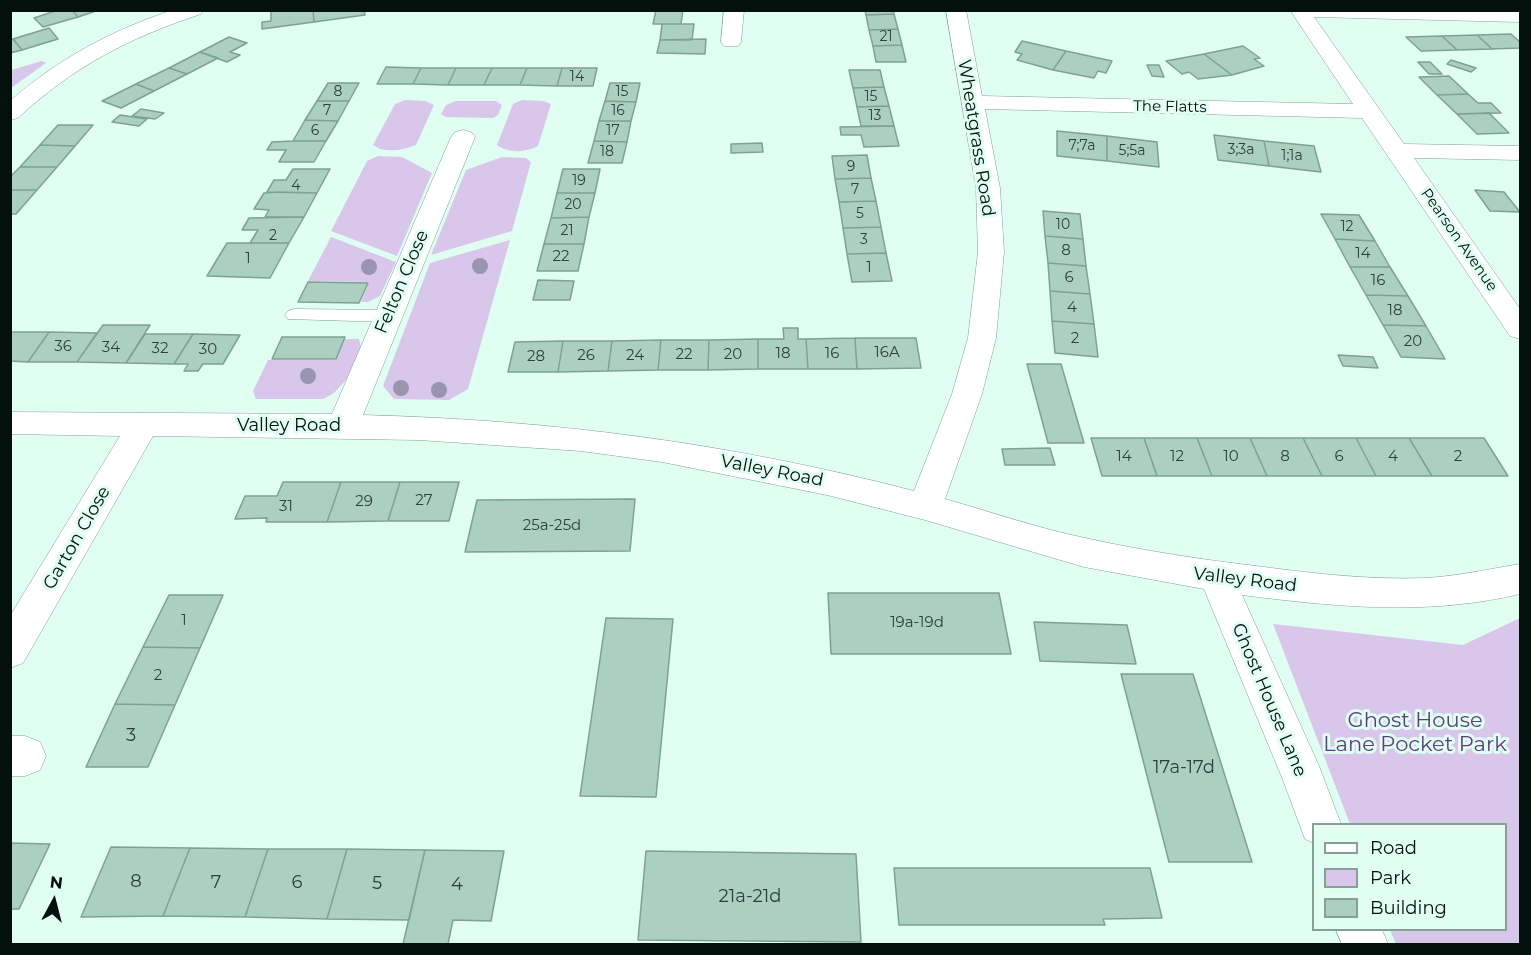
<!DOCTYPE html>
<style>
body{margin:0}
#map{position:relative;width:1531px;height:955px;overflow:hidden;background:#e0fef1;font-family:Montserrat,sans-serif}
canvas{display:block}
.frame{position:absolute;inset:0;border:12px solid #04100c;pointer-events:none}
.legend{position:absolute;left:1312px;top:823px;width:195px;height:108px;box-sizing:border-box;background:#e0fef1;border:2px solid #889f95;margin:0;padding:8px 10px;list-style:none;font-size:18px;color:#04100c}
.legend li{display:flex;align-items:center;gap:12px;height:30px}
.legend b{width:30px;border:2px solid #889f95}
.north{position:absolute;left:24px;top:871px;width:60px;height:60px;-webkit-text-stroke:4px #e0fef1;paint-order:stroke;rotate:7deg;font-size:16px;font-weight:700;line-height:24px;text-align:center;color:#04100c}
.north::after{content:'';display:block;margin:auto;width:21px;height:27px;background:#04100c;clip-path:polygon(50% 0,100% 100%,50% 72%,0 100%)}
</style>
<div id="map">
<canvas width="1531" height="955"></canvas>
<div class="frame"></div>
<ul class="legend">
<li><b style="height:8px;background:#fff"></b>Road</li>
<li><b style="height:16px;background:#d8c7ea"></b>Park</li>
<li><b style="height:16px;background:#abcfc1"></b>Building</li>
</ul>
<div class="north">N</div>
</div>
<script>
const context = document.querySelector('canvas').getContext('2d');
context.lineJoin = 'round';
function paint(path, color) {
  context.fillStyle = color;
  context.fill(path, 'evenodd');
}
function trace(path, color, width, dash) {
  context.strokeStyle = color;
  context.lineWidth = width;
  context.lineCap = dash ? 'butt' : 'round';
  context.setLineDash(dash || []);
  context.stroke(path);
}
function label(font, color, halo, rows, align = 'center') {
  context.font = font + ' Montserrat,sans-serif';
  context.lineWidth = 6;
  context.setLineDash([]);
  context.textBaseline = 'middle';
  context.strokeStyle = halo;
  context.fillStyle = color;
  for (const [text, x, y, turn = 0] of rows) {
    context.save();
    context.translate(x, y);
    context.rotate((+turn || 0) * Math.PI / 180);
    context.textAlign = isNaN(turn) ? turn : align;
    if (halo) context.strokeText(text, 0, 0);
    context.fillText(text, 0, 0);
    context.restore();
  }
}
const green = new Path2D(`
 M42,61L46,63L11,88V70Z
 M405,100L425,101L434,105L416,145C403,150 385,154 373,145L395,104Z
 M522,100L543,101L551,104L538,146C526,153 508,153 497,145L513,104Z
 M456,101H496L502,105L498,115L493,118L446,117L441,114L446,105Z
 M378,156L402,157L432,173L397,256L331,231L367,161Z
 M502,157L526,158L531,162L512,231L431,255L466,170Z
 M331,237L396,262L380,296L368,302H361L369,282L308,281Z
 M510,240L468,389L449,400L394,399L383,386L430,263Z
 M344,339H359L361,348L346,380L334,393L323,399H256L253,391L268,360H336Z
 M1520,618V944H1396L1390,930H1506V824H1350L1273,624L1463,645Z`);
const building = new Path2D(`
 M58,10H72L78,17L43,27L34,18Z
 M72,10H99L78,17Z
 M313,10H364L365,15L314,22Z
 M313,10L314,22L262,29V22L271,21V11Z
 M656,10H683L681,24H653Z
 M865,10H893L894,14L866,15Z
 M894,14L898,29L869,30L866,15Z
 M662,24H694L692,40H660Z
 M49,28L58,39L22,50L13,39Z
 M898,29L902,45L873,46L869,30Z
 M1511,34L1520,42V48L1492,49L1477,35Z
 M1477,35L1492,49L1457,50L1442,36Z
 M1442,36L1457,50L1421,51L1406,37Z
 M229,37L247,43L230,52L240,55L227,62L200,52Z
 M13,39L22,50L10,53V40Z
 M706,39L705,54L657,53L660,40Z
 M1022,41L1066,51L1053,70L1017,60L1022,54L1015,52Z
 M902,45L906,62H876L873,46Z
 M1243,46L1260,58L1254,59L1264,66L1232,75L1204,54Z
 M1066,51L1112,61L1106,73L1098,71L1094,78L1053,70Z
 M200,52L218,58L187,74L169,68Z
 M1204,54L1232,75L1198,79L1189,72L1182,74L1166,61Z
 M1451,60L1476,68L1471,72L1447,64Z
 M1418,62H1430L1442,74H1429Z
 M1147,65H1159L1164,77L1152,76Z
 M386,67L421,68L413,84H377Z
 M169,68L187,74L154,91L136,84Z
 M421,68H456L448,85L413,84Z
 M456,68H492L484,85H448Z
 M492,68H527L520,85H484Z
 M527,68H562L557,86L520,85Z
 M562,68H597L593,86H557Z
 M849,70H880L884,87L853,88Z
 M1449,76L1468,94L1437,95L1419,77Z
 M328,83H359L349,101H317Z
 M610,83H640L636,102L605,101Z
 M136,84L154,91L121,108L102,101Z
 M884,87L889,106L857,107L853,88Z
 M1468,94L1478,103H1491L1501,113L1457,114L1437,95Z
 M317,101H349L338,121L305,120Z
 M605,101L636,102L631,121H599Z
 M889,106L894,126H861L857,107Z
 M141,109L164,113L155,119L132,116Z
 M1489,113L1509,133L1477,134L1457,114Z
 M120,115L147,119L139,126L112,122Z
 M305,120L338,121L326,141H293Z
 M599,121H631L627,142L594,141Z
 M58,125H93L75,146L40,145Z
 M894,126L899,146L864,147L861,135H841L840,127Z
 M1057,131L1107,136V161L1057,156Z
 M1214,135L1264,141L1269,166L1218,160Z
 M1107,136L1157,142L1159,167L1107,161Z
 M293,141H326L314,162H279L286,150H267L272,142Z
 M594,141L627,142L622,163H588Z
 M1264,141L1314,146L1321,172L1269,166Z
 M762,143L763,152L731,153V144Z
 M40,145L75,146L57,167H20Z
 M867,155L871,178L835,179L832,156Z
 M20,167H57L37,190H10V177Z
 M293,169H330L317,193L267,192L274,180H286Z
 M563,169H600L595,193H557Z
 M871,178L876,201L839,202L835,179Z
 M10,190H37L16,214H10Z
 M1475,190L1504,192L1520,212L1490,211Z
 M264,193L279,192L317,193L304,217H265L269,210L254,209Z
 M557,193H595L589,217L551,218Z
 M876,201L881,227L843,228L839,202Z
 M1043,211L1080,214L1083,239L1045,236Z
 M1321,214L1359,215L1375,241L1335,239Z
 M304,217L289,243H250L258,230H242L249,218Z
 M589,217L584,244H544L551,218Z
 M881,227L886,253L847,254L843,228Z
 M1045,236L1083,239L1086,266L1048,263Z
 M1335,239L1375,241L1390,267H1350Z
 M227,243H289L270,278L207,276Z
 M544,244H584L578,271H537Z
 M886,253L892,281L852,282L847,254Z
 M1048,263L1086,266L1090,294L1050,291Z
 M1350,267H1390L1408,296L1366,295Z
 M538,280L574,281L570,300H533Z
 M308,282L368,283L359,303L298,302Z
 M1050,291L1090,294L1094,324L1052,321Z
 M1366,295L1408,296L1426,326L1383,325Z
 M1052,321L1094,324L1098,357L1055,353Z
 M103,325H150L126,363L77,362Z
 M1383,325L1426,326L1445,359L1401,357Z
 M783,328H798V339H806L808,369H758V339H784Z
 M10,332H49L28,362L10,361Z
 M49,332L97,333L77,362H28Z
 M145,334H193L174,364L126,363Z
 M193,334L240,335L223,364H203L198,371H184L188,364H174Z
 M282,337H345L336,359H272Z
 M855,338L857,369H808L806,339Z
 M855,338H916L921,368L857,369Z
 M758,339V369L708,370L709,340Z
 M661,340L658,370L608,371L612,341Z
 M661,340H709L708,370H658Z
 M563,341L558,372H508L515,342Z
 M563,341H612L608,371L558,372Z
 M1338,355L1373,357L1378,368L1343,366Z
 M1027,364H1061L1084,443H1048Z
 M1091,438H1144L1157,476H1102Z
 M1144,438H1197L1212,476H1157Z
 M1197,438H1250L1267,476H1212Z
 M1250,438H1303L1322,476H1267Z
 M1303,438H1356L1376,476H1322Z
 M1356,438H1409L1432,476H1376Z
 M1409,438H1484L1508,476H1432Z
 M1050,448L1055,465H1005L1002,449Z
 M283,482H341L327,522H266L267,518L235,519L245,496H277Z
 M341,482H400L388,521L327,522Z
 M400,482H459L449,521H388Z
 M635,499L630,551L465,552L477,500Z
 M828,593H999L1011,654H831Z
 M169,595H223L200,648L143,647Z
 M606,618L673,619L656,797L580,796Z
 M1034,622L1127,625L1136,664L1040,661Z
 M143,647L200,648L175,705L115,704Z
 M1121,674H1193L1252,862H1169Z
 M115,704L175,705L148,767H86Z
 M10,843L50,844L19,909H10Z
 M111,847L190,848L163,916L81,917Z
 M190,848L268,849L245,917L163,916Z
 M268,849H347L327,919L245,917Z
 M347,849L425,850L409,920L327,919Z
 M425,850L504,851L491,921L453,920L448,944H403Z
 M646,851L856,854L861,942L638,940Z
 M894,868H1150L1162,918L1103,919L1105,925H899Z`);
const service = new Path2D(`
 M294,309L388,310L394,312L397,316L394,320L388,322L288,319L285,315L288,311Z`);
const minor = new Path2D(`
 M173,10H203L201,14C129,38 74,66 18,118L10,120V101C58,59 112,30 173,10Z
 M724,10H744L741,42L738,46H724L721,42Z
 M946,10H966L982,96L1353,104L1290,10H1520V22L1314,17L1404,144L1520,146V160L1414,158L1520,309V339L1510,336L1362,118L985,109L1000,188L1004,252L996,338L982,394L945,499C991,512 1037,528 1085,538C1144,551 1204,560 1264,567C1317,574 1372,580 1426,578C1459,576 1489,569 1520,564V594C1428,616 1336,607 1242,595L1319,766L1341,824H1314V843L1305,839L1283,780L1204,589L1084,567L925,520L827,495L662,462L581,451L419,440L153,436L23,663L10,668V616L120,436L10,434V412L332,414L451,137L455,132L463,130L471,132L475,137L363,415C553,420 730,443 914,491L952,394L968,338L978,252L976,188Z
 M10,736H25L40,742L46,756L40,770L25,776H10Z
 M1336,930H1382L1388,944H1342Z`);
const trees = [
 [480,266],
 [369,267],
 [308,376],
 [401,388],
 [439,390]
];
const farNumbernames = [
 ["21",886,37],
 ["14",577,77],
 ["8",338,92],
 ["15",622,92],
 ["15",871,97],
 ["7",327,111],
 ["16",618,111],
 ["13",875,116],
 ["6",315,131],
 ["17",613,131],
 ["7;7a",1082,146],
 ["3;3a",1241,150],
 ["5;5a",1132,151],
 ["18",607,152],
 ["1;1a",1292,156],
 ["9",851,167],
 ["19",579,181],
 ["4",296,186],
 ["7",855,190],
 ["20",573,205],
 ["5",860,214],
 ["10",1063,225],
 ["12",1347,227],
 ["21",567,231],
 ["2",273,236],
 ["3",864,240]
];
const farStreetnames = [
 ["The Flatts",1170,107,1],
 ["Pearson Avenue",1459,240,55]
];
const numberNames = [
 ["8",1066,251],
 ["14",1363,254],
 ["22",561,257],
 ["1",248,259],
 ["1",869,268],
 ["6",1069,278],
 ["16",1378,281],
 ["4",1072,308],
 ["18",1395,311],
 ["2",1075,339],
 ["20",1413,342],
 ["36",63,347],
 ["34",111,348],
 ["32",160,349],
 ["30",208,350],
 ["16A",887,353],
 ["18",783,354],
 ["16",832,354],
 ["22",684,355],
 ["20",733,355],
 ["26",586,356],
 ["24",635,356],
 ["28",536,357],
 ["14",1124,457],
 ["12",1177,457],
 ["10",1231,457],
 ["8",1285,457],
 ["6",1339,457],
 ["4",1393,457],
 ["2",1458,457],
 ["27",424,501],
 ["29",364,502],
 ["31",286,507],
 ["25a-25d",552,526],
 ["1",184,621],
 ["19a-19d",917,623],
 ["2",158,676]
];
const streetNames = [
 ["Wheatgrass Road",976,138,81],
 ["Felton Close",402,282,-67],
 ["Valley Road",289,426],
 ["Valley Road",772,471,11],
 ["Garton Close",77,538,-60],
 ["Valley Road",1245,580,7],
 ["Ghost House Lane",1269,700,67]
];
const nearNumbernames = [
 ["3",131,736],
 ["17a-17d",1184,768],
 ["8",136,882],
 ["7",216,883],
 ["6",297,883],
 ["5",377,884],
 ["4",457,885],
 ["21a-21d",750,897]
];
const nearParknames = [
 ["Ghost House",1415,721],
 ["Lane Pocket Park",1415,745]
];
paint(green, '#d8c7ea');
paint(building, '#abcfc1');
trace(building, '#7ea193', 1.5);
trace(service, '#7da092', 1);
trace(minor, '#7da092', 1);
paint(service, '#fff');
paint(minor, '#fff');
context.fillStyle = '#9994b0';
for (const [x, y] of trees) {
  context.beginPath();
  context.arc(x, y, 8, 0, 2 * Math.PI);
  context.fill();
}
label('14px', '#2e4039', null, farNumbernames);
label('15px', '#04100c', '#e0fef1', farStreetnames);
label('15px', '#2e4039', null, numberNames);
label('18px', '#04100c', '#e0fef1', streetNames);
label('18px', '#2e4039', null, nearNumbernames);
label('21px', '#5f3d7b', '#e0fef1', nearParknames);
</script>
